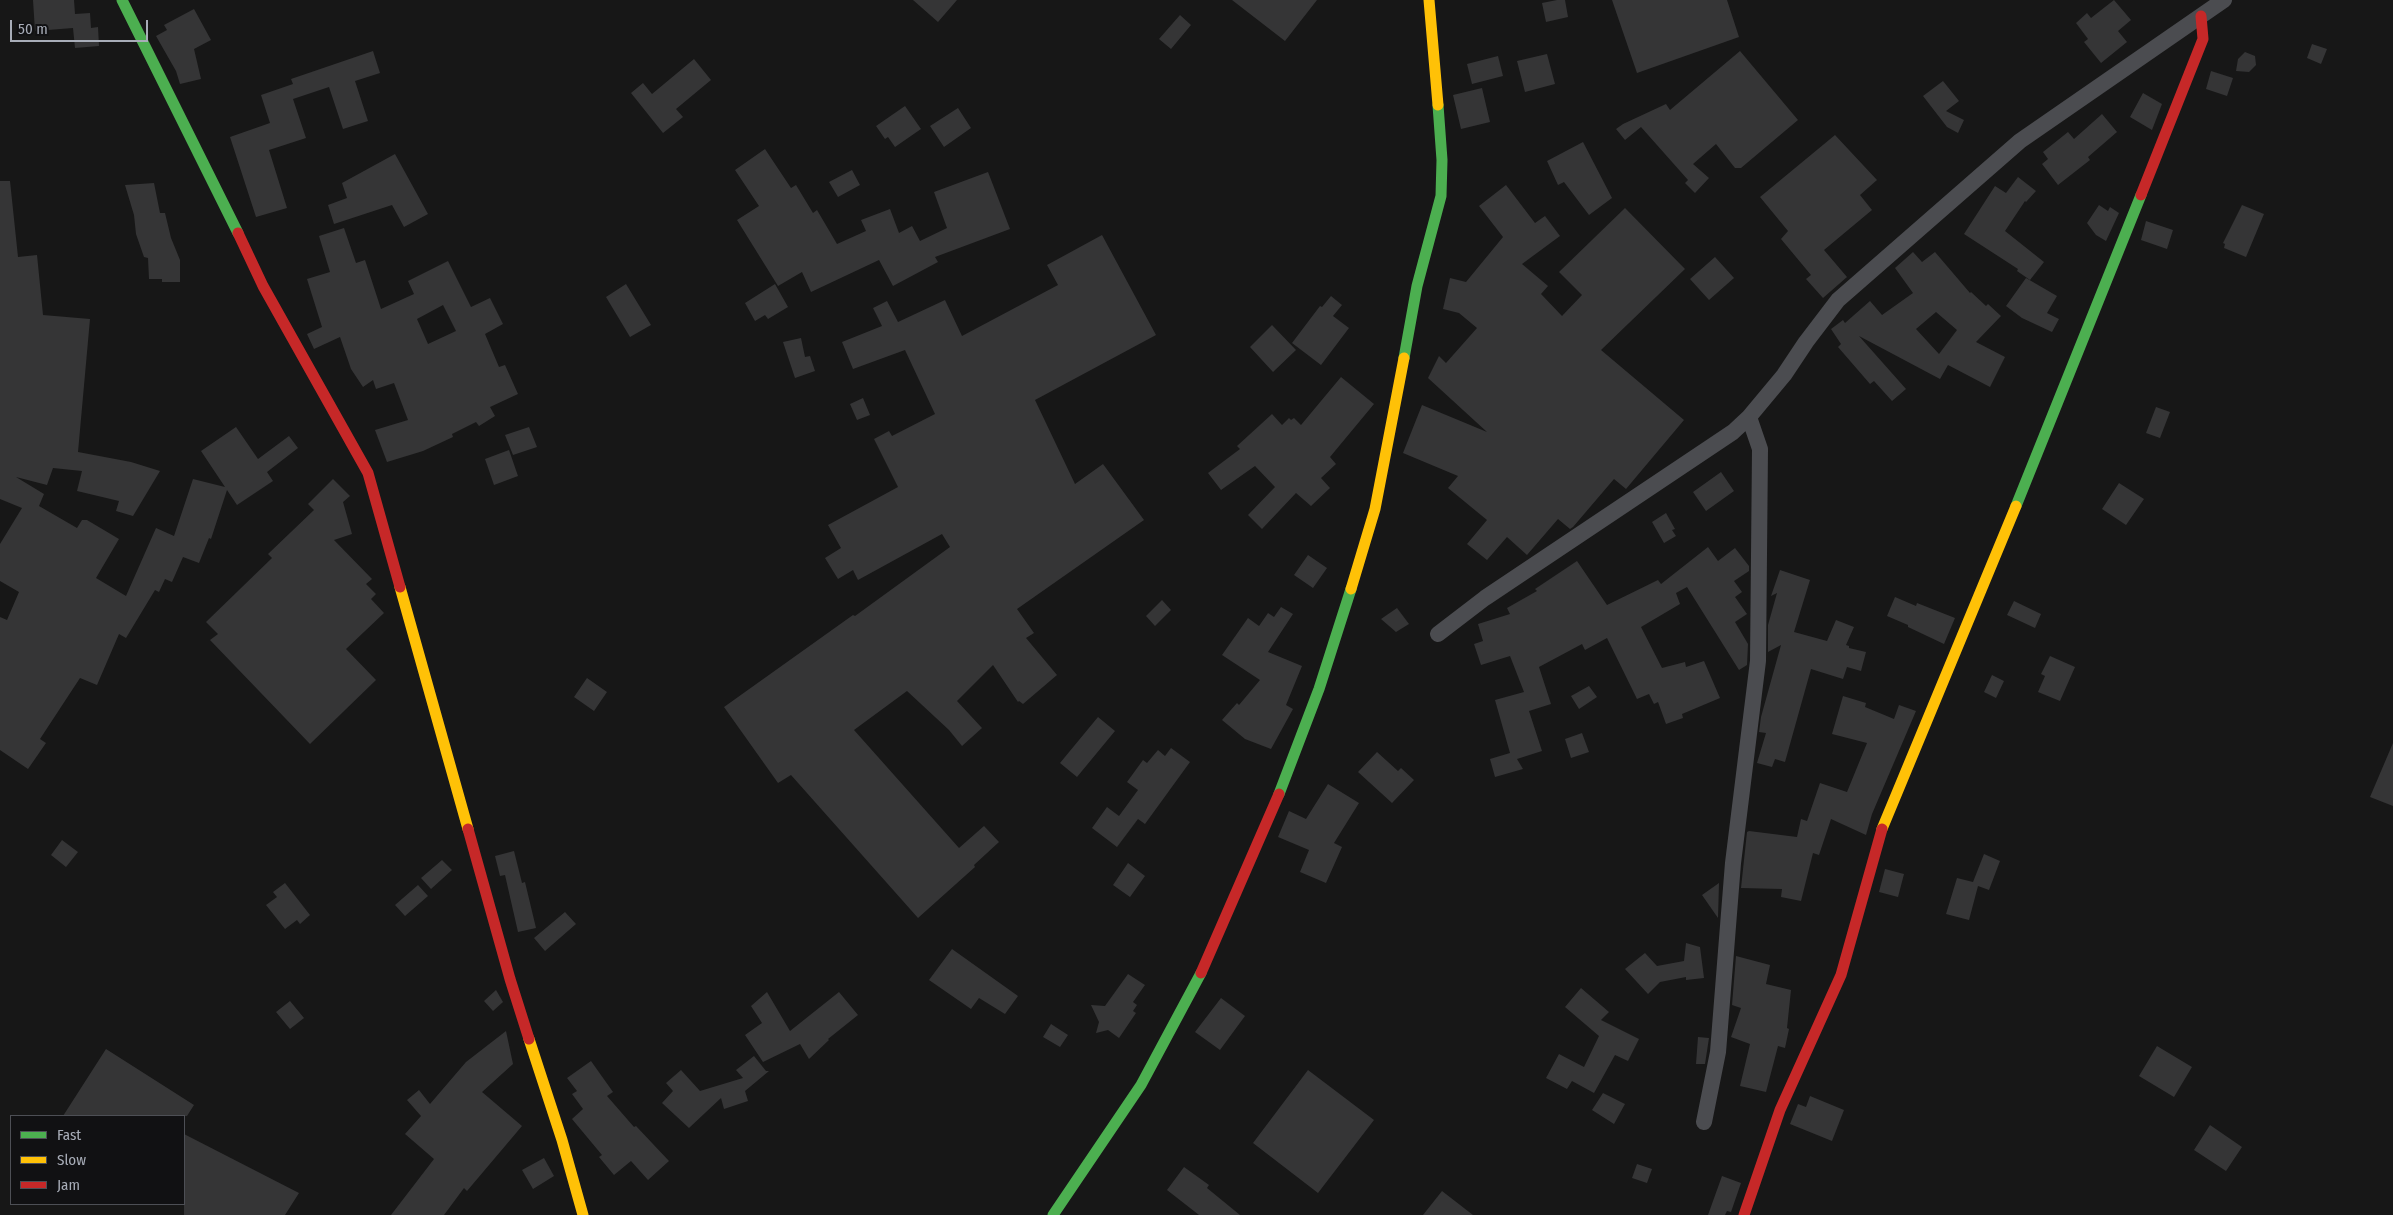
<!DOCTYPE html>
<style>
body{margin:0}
#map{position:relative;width:2393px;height:1215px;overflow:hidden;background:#171717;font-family:"Fira Sans Condensed",sans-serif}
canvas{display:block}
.legend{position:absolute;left:10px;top:1115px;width:175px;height:90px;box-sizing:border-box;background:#111113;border:1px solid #4d4f55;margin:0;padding:6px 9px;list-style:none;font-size:15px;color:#a8adb8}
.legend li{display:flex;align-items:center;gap:10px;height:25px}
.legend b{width:25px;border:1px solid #4d4f55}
.scale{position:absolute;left:10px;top:20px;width:138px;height:22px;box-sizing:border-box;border:2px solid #a8adb8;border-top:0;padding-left:6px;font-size:15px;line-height:18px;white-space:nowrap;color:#a8adb8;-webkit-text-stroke:4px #111113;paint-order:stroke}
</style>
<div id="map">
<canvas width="2393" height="1215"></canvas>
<ul class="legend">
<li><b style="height:6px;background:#4caf50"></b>Fast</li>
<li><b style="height:6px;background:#ffc107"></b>Slow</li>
<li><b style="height:6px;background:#c62828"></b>Jam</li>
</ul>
<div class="scale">50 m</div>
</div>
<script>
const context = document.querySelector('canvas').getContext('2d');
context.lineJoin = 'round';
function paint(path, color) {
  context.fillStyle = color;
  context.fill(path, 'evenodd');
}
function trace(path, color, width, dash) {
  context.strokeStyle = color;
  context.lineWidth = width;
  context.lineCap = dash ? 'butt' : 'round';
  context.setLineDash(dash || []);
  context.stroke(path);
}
const building = new Path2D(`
 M33,0H74L75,14L90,13L91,28L98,27L99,46L75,48L73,28L35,31Z
 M913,0H957L938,22Z
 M1232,0H1317L1285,41Z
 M1557,0H1565L1568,17L1546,22L1542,3Z
 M1612,0H1727L1739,37L1637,73Z
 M2114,0L2131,20L2118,31L2127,42L2101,63L2084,42L2088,39L2076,23L2087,13L2091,18Z
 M194,9L211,40L194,49L201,79L180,84L176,71L156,36L167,30L164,25Z
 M1180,15L1191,25L1171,49L1159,39Z
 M2312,44L2327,49L2321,64L2307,58Z
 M373,51L380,73L355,81L368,121L343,129L329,87L293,99L306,138L269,150L287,208L256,217L230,137L270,123L261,95L293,84L291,79Z
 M1740,51L1798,120L1741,168H1735L1716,144L1693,164L1709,178L1695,193L1685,183L1688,180L1641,127L1625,140L1616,129L1623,124L1666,104L1670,110Z
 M2245,52L2255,56L2256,65L2249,72L2236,71L2238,59Z
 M1547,54L1555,84L1525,92L1517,61Z
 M1498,56L1503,76L1472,84L1467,64Z
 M694,59L711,80L676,109L683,117L663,133L631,93L643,83L652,94Z
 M2211,71L2233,78L2227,96L2206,89Z
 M1943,81L1959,101L1946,111L1964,120L1958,133L1947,127L1923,96Z
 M1482,88L1490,122L1461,129L1453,95Z
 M2143,93L2162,104L2152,130L2130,117Z
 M905,106L921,129L895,147L888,137L885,139L876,126Z
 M958,108L971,128L944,147L930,126Z
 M2102,114L2117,132L2088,157L2090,160L2058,185L2042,164L2048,159L2043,152L2068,132L2074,139Z
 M1835,135L1877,180L1860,195L1872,210L1824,250L1847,277L1823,298L1806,279L1811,275L1781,239L1788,231L1760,197Z
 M1583,142L1612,198L1589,215L1564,182L1558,185L1547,161Z
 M765,149L791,188L796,185L813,213L817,210L837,244L866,231L861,220L890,209L899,233L912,226L920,241L947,228L934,192L988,172L1010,229L935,257L938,262L893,286L879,260L811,292L802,272L778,286L737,220L759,206L735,170Z
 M395,154L428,214L404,227L392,205L334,224L328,205L347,198L342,183Z
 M852,170L860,185L838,197L829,182Z
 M2018,177L2036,191L2026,202L2025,201L2005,231L2044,262L2030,280L2017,271L2018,269L1964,234L1995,186L2006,193Z
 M0,181H10L18,257L37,255L43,315L90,319L78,452L131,462L160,471L133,516L116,511L119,501L77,491L82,471L53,468L47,485L16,477L44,494L39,506L77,528L82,520H87L119,539L96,578L126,596L156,528L174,536L193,479L225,487L201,451L236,427L258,459L289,436L298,448L267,472L273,481L237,505L227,490L211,539L209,538L199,563L183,557L172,582L165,579L159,592L155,590L126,638L119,634L97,685L80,678L40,739L46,743L28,769L0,750V617L7,620L19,592L0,581V544L22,508L0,499Z
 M154,183L160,213H165L171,238L180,260V282H162V279H149L148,258L144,257L136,234L134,215L125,185Z
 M1506,185L1535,223L1545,216L1560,236L1522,264L1548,286L1541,294L1562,316L1582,295L1559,272L1625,208L1685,269L1601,350L1684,420L1626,489L1614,479L1573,527L1570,529L1558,519L1527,555L1507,537L1487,560L1467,544L1487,520L1448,488L1458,476L1403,453L1422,405L1487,432L1428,378L1439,356L1446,363L1477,328L1459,313L1443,309L1450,278L1466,282L1503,237L1479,206Z
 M2099,205L2108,211L2110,207L2119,213L2106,241L2096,235L2087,223Z
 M2242,205L2264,214L2246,257L2224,248L2225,244L2223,243Z
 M2146,221L2173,230L2167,249L2141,240Z
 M344,228L356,263L365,260L381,309L414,294L408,281L448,261L471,307L490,298L503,324L485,334L499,367L505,365L518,394L490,407L495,416L479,426L476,422L452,434L453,437L423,451L387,462L375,430L408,420L394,383L376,389L373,380L363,387L351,369L340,337L314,349L307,334L322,327L307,279L330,272L319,236ZM443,305L456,331L428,344L417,319Z
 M1102,235L1156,335L1035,400L1075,484L1103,464L1144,520L1017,609L1034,633L1026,638L1057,675L1023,704L1019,701L1018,702L993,665L957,701L982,728L962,746L949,730L907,691L854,730L959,848L984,826L999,842L974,865L975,867L918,918L791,775L778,783L724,707L853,615L855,616L950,547L942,534L858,580L853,570L838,579L825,558L841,548L828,525L898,487L874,439L889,431L892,436L935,414L905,350L853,369L842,342L882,326L873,308L887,301L898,322L945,300L962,336L1058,285L1047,265Z
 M1913,252L1922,262L1935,252L1970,293L1971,292L1986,306L1988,304L2001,316L1976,342L2005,357L1990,387L1948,365L1940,379L1859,336L1906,389L1892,401L1874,381L1870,384L1838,347L1841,344L1831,329L1843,320L1845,323L1870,301L1882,315L1913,293L1895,268ZM1936,312L1957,330L1939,354L1916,329Z
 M1715,257L1734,278L1709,300L1690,279Z
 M2026,278L2057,296L2047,313L2059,319L2052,332L2022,318L2006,306Z
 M626,284L651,325L630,337L606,297Z
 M775,284L788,307L768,319L765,315L755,321L745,303Z
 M1331,296L1342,305L1333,316L1349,328L1321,365L1292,343L1320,306L1322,307Z
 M1272,325L1296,350L1273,372L1250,347Z
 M801,338L805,357L810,356L815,371L795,378L783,342Z
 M1341,377L1374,404L1330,457L1336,464L1321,478L1330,488L1311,506L1296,493L1262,529L1248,515L1275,487L1255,466L1221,490L1208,473L1240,449L1237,446L1272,414L1282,425L1289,418L1291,420L1294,418L1301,425Z
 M863,398L870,415L857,420L850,404Z
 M2156,407L2170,412L2160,438L2146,433Z
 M529,427L537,447L513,455L505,435Z
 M509,450L518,476L494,485L485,459Z
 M1721,472L1734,491L1706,511L1693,492Z
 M333,479L350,496L343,502L352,534L334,540L372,579L366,584L376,594L371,599L384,613L346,649L376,680L310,744L210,640L218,634L206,622L272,558L268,554L314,510L308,504Z
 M2119,483L2144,499L2126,525L2102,509Z
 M1666,513L1675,529L1672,530L1676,536L1664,543L1652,522Z
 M1708,547L1718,561L1735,548L1749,566V571L1734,581L1742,592L1735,597L1747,614L1735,622L1748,644L1747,665L1739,670L1687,587L1676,593L1680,604L1641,627L1662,668L1685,662L1686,667L1704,661L1720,698L1682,714L1683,718L1666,724L1658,702L1654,704L1649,694L1637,699L1607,638L1585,650L1582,644L1539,667L1551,704L1529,711L1542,751L1517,759L1523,769L1495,777L1490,759L1510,753L1495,700L1524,692L1510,656L1481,665L1474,644L1483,641L1478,624L1510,614L1507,608L1537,591L1535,589L1577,561L1607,605L1658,580L1661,584Z
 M1308,555L1327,568L1313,588L1294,575Z
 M1780,570L1810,580L1794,632L1827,641L1836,620L1854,627L1846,645L1849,646V648L1866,652L1861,671L1847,667L1843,679L1811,669L1785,762L1775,759L1772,767L1757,763L1766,733L1759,732L1761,717L1781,645L1768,652V625L1777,593L1771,596Z
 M1895,597L1916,606L1917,603L1955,618L1944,644L1908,627V625L1887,616Z
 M1162,600L1171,610L1155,626L1146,616Z
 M2014,601L2041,614L2035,628L2007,615Z
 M1281,607L1293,614L1268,652L1302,666L1286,705L1293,709L1271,749L1245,739L1222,720L1237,703L1239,705L1260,680L1222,655L1248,618L1259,626L1268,613L1274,617Z
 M1397,608L1409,624L1396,632L1381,619Z
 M2050,656L2075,667L2060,701L2038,692L2045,676L2041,674Z
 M1992,675L2004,681L1996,698L1984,692Z
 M587,678L607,692L594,711L574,697Z
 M1589,686L1597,697L1579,709L1571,696Z
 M1843,696L1866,703L1865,707L1894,719L1899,705L1916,711L1872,814L1866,835L1831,819L1819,855L1813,853L1801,901L1781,897L1782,889L1741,888L1747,832L1749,831L1797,837L1801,819L1807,821L1820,783L1847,792L1867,743L1832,734Z
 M1098,717L1115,731L1077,777L1060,763Z
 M1582,733L1589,752L1571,758L1565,739Z
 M2393,743V806L2370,797Z
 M1171,748L1190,762L1145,824L1138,819L1117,847L1092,828L1107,807L1119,816L1138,790L1127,782L1143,760L1147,763L1158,750L1165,756Z
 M1377,752L1398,771L1401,768L1414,780L1392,803L1358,772Z
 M1328,784L1359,803L1334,843L1342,847L1326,883L1300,872L1309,850L1278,837L1289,811L1306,819Z
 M62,840L78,852L66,867L51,855Z
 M514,851L522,883L525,882L536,928L518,932L505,875L500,876L495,856Z
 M1984,854L2000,861L1989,890L1978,886L1969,920L1946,914L1957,878L1973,882Z
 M442,860L452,870L431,889L421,878Z
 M1128,863L1145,876L1130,897L1113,885Z
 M1885,869L1904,874L1898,897L1879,892Z
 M285,883L310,915L300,924L297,920L285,929L266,905L277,897L273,892Z
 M1719,883L1718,918L1702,895Z
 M418,885L428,896L405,916L395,905Z
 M565,912L576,924L545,951L534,938Z
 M1686,943L1700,947L1704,978L1686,980V977L1660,982L1648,994L1625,969L1645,953L1657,966L1684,961Z
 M952,949L1018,996L1005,1014L979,998L971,1009L929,980Z
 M1736,956L1770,965L1766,984L1791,990L1787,1028L1789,1029L1785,1048L1778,1046L1766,1092L1740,1086L1750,1044L1731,1037L1741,1008L1732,1005Z
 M1128,974L1145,985L1133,1002L1137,1005L1133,1011L1136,1013L1119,1038L1108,1030L1096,1033L1099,1022L1091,1005L1105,1006Z
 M1581,988L1609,1012L1601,1020L1639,1039L1628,1061L1615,1055L1594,1093L1572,1081L1567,1089L1546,1078L1559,1054L1584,1067L1599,1036L1565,1007Z
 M496,990L503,1002L493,1011L484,1001Z
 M767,992L790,1031L839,992L858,1015L828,1039L829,1040L809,1059L800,1044L763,1062L745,1035L762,1023L751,1006Z
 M1221,998L1245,1016L1220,1050L1195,1032Z
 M290,1001L304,1018L290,1029L276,1012Z
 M1051,1024L1068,1035L1060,1047L1043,1037Z
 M506,1031L513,1064L482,1092L522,1126L467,1191L464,1188L444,1215H391L434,1159L405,1134L421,1116L407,1100L419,1090L430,1104L466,1062Z
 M1698,1037L1709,1038L1705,1064H1696Z
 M2157,1046L2192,1067L2174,1097L2139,1076Z
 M106,1049L194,1105L187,1116H63Z
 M754,1056L766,1071H769L745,1091L748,1101L724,1109L721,1098L689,1128L662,1103L673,1091L666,1083L681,1070L700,1091L743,1078L736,1070Z
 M591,1061L613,1092L607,1096L634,1127L636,1126L669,1161L648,1180L631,1161L614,1175L599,1157L602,1155L572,1119L583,1109L572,1094L577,1091L567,1078Z
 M1308,1070L1374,1120L1318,1193L1253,1143Z
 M1603,1093L1625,1104L1614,1124L1592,1110Z
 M1810,1096L1844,1110L1832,1141L1790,1124L1798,1104L1806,1107Z
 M2210,1125L2242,1147L2226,1171L2194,1150Z
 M184,1134L299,1193L285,1215H184Z
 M544,1158L554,1176L533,1189L522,1170Z
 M1637,1164L1652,1169L1647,1183L1632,1178Z
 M1184,1167L1209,1185L1207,1188L1240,1215H1199L1167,1190Z
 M1722,1176L1741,1183L1731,1212L1727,1211L1725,1215H1708Z
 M1442,1191L1473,1215H1423Z`);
const street = new Path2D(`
 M1438,634L1485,598L1733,432L1749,417L1784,375L1806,342L1838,300L2020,141L2224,0
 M1704,1122L1718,1052L1733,863L1758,661L1760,449L1749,417`);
const fast = new Path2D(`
 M122,0L238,233
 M1404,358L1417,286L1441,196L1442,160L1438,105
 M2016,506L2141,195
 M1279,794L1319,689L1351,589
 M1053,1215L1141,1085L1201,973`);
const slow = new Path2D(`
 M1429,0L1438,105
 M400,587L468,829
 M1351,589L1375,509L1404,358
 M1882,829L2016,506
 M529,1039L562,1140L583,1215`);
const jam = new Path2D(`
 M2141,195L2203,39L2201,16
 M238,233L263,286L368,473L400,587
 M468,829L510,979L529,1039
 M1201,973L1279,794
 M1744,1215L1780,1110L1841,975L1882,829`);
paint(building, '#353536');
trace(street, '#4b4c50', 16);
trace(fast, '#4caf50', 11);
trace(slow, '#ffc107', 11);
trace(jam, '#c62828', 11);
</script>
